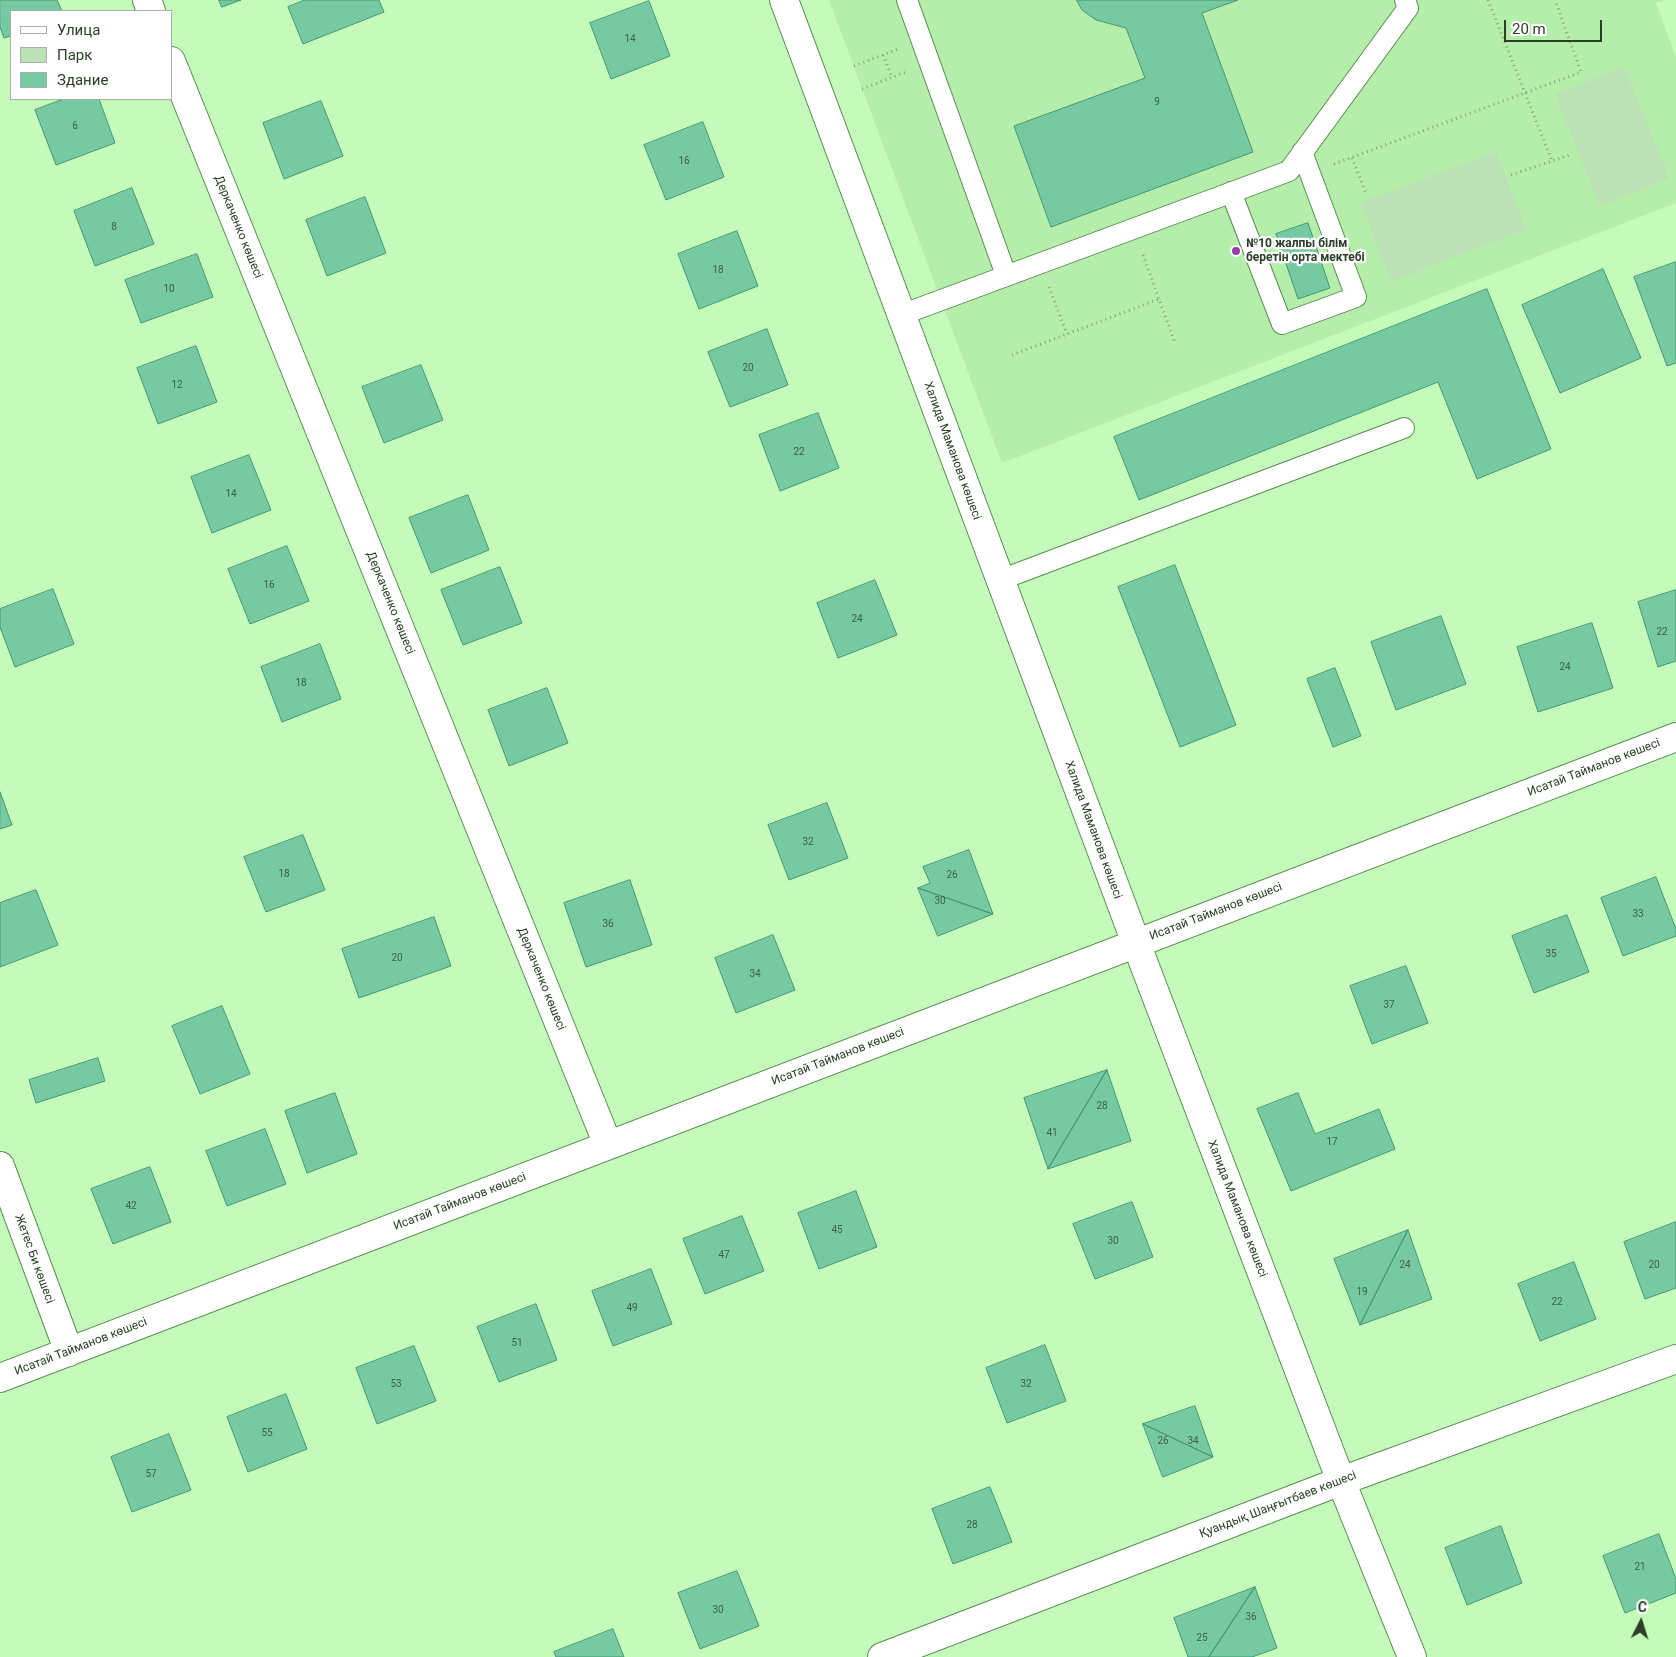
<!DOCTYPE html>
<meta charset="utf-8">
<style>
body{margin:0}
#map{position:relative;width:1676px;height:1657px;overflow:hidden;background:#c4fbbb;font-family:Roboto,sans-serif}
canvas{display:block}
.legend{position:absolute;left:10px;top:10px;width:162px;height:90px;box-sizing:border-box;background:#fff;border:1px solid #aab2a8;margin:0;padding:6px 9px;list-style:none;font-size:15px;color:#2a3f26}
.legend li{display:flex;align-items:center;gap:10px;height:25px}
.legend b{width:25px;border:1px solid #aab2a8}
.north{position:absolute;left:1616px;top:1597px;width:50px;height:50px;-webkit-text-stroke:4px #fff;paint-order:stroke;rotate:5deg;font-size:14px;font-weight:700;line-height:20px;text-align:center;color:#2a3f26}
.north::after{content:'';display:block;margin:auto;width:18px;height:22px;background:#2a3f26;clip-path:polygon(50% 0,100% 100%,50% 72%,0 100%)}
.scale{position:absolute;left:1504px;top:20px;width:98px;height:22px;box-sizing:border-box;border:2px solid #2a3f26;border-top:0;padding-left:6px;font-size:15px;line-height:18px;white-space:nowrap;color:#2a3f26;-webkit-text-stroke:4px #fff;paint-order:stroke}
</style>
<div id="map">
<canvas width="1676" height="1657"></canvas>
<ul class="legend">
<li><b style="height:6px;background:#fff"></b>Улица</li>
<li><b style="height:14px;background:#bde1b7"></b>Парк</li>
<li><b style="height:14px;background:#76c9a0"></b>Здание</li>
</ul>
<div class="north">С</div>
<div class="scale">20 m</div>
</div>
<script>
const context = document.querySelector('canvas').getContext('2d');
context.lineJoin = 'round';
function paint(path, color) {
  context.fillStyle = color;
  context.fill(path, 'evenodd');
}
function trace(path, color, width, dash) {
  context.strokeStyle = color;
  context.lineWidth = width;
  context.lineCap = dash ? 'butt' : 'round';
  context.setLineDash(dash || []);
  context.stroke(path);
}
function label(font, color, halo, rows, align = 'center') {
  context.font = font + ' Roboto,sans-serif';
  context.lineWidth = 4.5;
  context.setLineDash([]);
  context.textBaseline = 'middle';
  context.strokeStyle = halo;
  context.fillStyle = color;
  for (const [text, x, y, turn = 0] of rows) {
    context.save();
    context.translate(x, y);
    context.rotate((+turn || 0) * Math.PI / 180);
    context.textAlign = isNaN(turn) ? turn : align;
    if (halo) context.strokeText(text, 0, 0);
    context.fillText(text, 0, 0);
    context.restore();
  }
}
const built = new Path2D(`
 M829,0H1665L1656,3L1676,57V203L1002,463Z`);
const green = new Path2D(`
 M1624,67L1669,178L1600,206L1555,94Z
 M1496,152L1526,229L1391,281L1361,203Z`);
const building = new Path2D(`
 M0,0H57L62,11H11V36L4,38L0,27Z
 M219,0H241L222,7Z
 M305,0H379L384,12L303,44L288,7Z
 M1077,0H1238L1202,13L1253,152L1051,227L1014,126L1145,78L1126,28L1096,20L1082,10Z
 M649,1L670,56L611,79L590,23Z
 M64,99H99L115,143L56,165L35,110Z
 M321,101L343,156L284,179L263,123Z
 M703,122L724,177L666,200L644,145Z
 M132,188L154,244L95,266L74,211Z
 M365,197L386,253L327,276L306,220Z
 M1308,223L1330,288L1298,299L1276,234Z
 M737,231L758,286L699,309L678,254Z
 M197,254L213,297L141,323L125,280Z
 M1676,262V363L1667,366L1634,277Z
 M1603,269L1641,358L1560,393L1522,305Z
 M1487,289L1551,449L1477,479L1438,382L1139,500L1114,437Z
 M767,329L788,385L730,407L708,352Z
 M196,346L217,402L158,424L137,368Z
 M421,365L443,420L384,443L362,387Z
 M818,413L839,468L780,491L759,435Z
 M249,455L271,510L212,533L191,477Z
 M468,495L489,550L431,573L409,518Z
 M287,546L309,601L250,624L228,569Z
 M1175,565L1236,725L1180,747L1118,587Z
 M500,567L522,623L463,645L441,590Z
 M875,580L897,635L838,658L817,603Z
 M53,589L74,644L15,667L0,627V609Z
 M1676,590V661L1658,667L1638,602Z
 M1441,616L1466,684L1396,710L1371,642Z
 M1592,623L1613,688L1538,712L1517,647Z
 M320,644L341,699L282,722L261,667Z
 M1335,668L1361,736L1333,747L1307,679Z
 M547,688L568,743L509,766L488,710Z
 M0,792L12,825L0,829Z
 M827,803L848,858L789,880L768,825Z
 M303,835L325,890L266,912L244,857Z
 M969,850L993,914L918,888L930,883L923,867Z
 M1656,877L1676,929V936L1623,956L1601,898Z
 M630,880L652,945L586,967L564,903Z
 M918,888L993,914L938,936Z
 M36,890L58,945L0,967V903Z
 M1567,915L1589,972L1534,993L1512,936Z
 M434,917L451,966L359,998L342,949Z
 M773,935L795,990L736,1013L715,958Z
 M1406,966L1428,1023L1372,1044L1350,986Z
 M222,1006L250,1074L200,1094L172,1026Z
 M98,1058L105,1081L36,1103L29,1080Z
 M1107,1070L1131,1141L1048,1169Z
 M1107,1070L1048,1169L1024,1098Z
 M335,1093L357,1154L307,1173L285,1111Z
 M1298,1093L1315,1134L1379,1109L1395,1149L1291,1191L1257,1109Z
 M265,1129L286,1184L227,1206L206,1151Z
 M150,1167L171,1222L113,1244L91,1189Z
 M856,1191L877,1247L819,1269L798,1213Z
 M1132,1202L1153,1257L1095,1279L1073,1224Z
 M742,1216L764,1271L705,1294L683,1239Z
 M1676,1222V1288L1645,1299L1624,1242Z
 M1408,1230L1432,1299L1360,1325Z
 M1408,1230L1360,1325L1334,1259Z
 M1574,1262L1596,1319L1540,1341L1518,1284Z
 M651,1269L672,1324L613,1346L592,1291Z
 M536,1304L557,1360L499,1382L477,1327Z
 M1045,1345L1066,1401L1007,1423L986,1368Z
 M414,1346L436,1401L377,1424L356,1368Z
 M286,1394L307,1449L248,1472L227,1417Z
 M1195,1406L1213,1457L1143,1424Z
 M1143,1424L1213,1457L1163,1477Z
 M169,1434L191,1490L132,1512L111,1457Z
 M990,1487L1012,1542L953,1564L932,1509Z
 M1501,1526L1522,1583L1467,1605L1445,1548Z
 M1659,1534L1676,1579V1593L1625,1613L1603,1556Z
 M737,1571L759,1626L700,1649L678,1593Z
 M1255,1587L1277,1648L1252,1657H1209Z
 M1255,1587L1209,1657H1188L1174,1618Z
 M613,1629L624,1657H556L554,1652Z`);
const path = new Path2D(`
 M1488,0L1552,161
 M883,55L892,77
 M854,66L898,49
 M862,89L906,72
 M1352,158L1366,193
 M1334,164L1581,72L1555,0
 M1511,175L1572,154
 M1143,255L1175,343
 M1049,287L1067,334
 M1012,355L1159,299`);
const service = new Path2D(`
 M907,0L1006,275
 M1231,192L1282,324L1356,297L1302,152
 M901,315L1289,171L1408,8L1405,0
 M1000,580L1404,428`);
const minor = new Path2D(`
 M147,0L151,11
 M784,0L1136,943L1341,1481L1412,1657
 M171,61L608,1145
 M0,1166L69,1352
 M0,1378L1676,737
 M882,1657L1341,1481L1676,1359`);
const markers = [
 [1236,251,5,"#953ba6"]
];
const numberNames = [
 ["14",630,39],
 ["9",1157,102],
 ["6",75,126],
 ["16",684,161],
 ["8",114,227],
 ["18",718,270],
 ["10",169,289],
 ["20",748,368],
 ["12",177,385],
 ["22",799,452],
 ["14",231,494],
 ["16",269,585],
 ["24",857,619],
 ["22",1662,632],
 ["24",1565,667],
 ["18",301,683],
 ["32",808,842],
 ["18",284,874],
 ["26",952,875],
 ["30",940,901],
 ["33",1638,914],
 ["36",608,924],
 ["35",1551,954],
 ["20",397,958],
 ["34",755,974],
 ["37",1389,1005],
 ["28",1102,1106],
 ["41",1052,1133],
 ["17",1332,1142],
 ["42",131,1206],
 ["45",837,1230],
 ["30",1113,1241],
 ["47",724,1255],
 ["24",1405,1265],
 ["20",1654,1265],
 ["19",1362,1292],
 ["22",1557,1302],
 ["49",632,1308],
 ["51",517,1343],
 ["53",396,1384],
 ["32",1026,1384],
 ["55",267,1433],
 ["26",1163,1441],
 ["34",1193,1441],
 ["57",151,1474],
 ["28",972,1525],
 ["21",1640,1567],
 ["30",718,1610],
 ["36",1251,1617],
 ["25",1202,1638]
];
const streetNames = [
 ["Деркаченко көшесі",238,227,68],
 ["Халида Маманова көшесі",952,451,70],
 ["Деркаченко көшесі",390,603,68],
 ["Исатай Тайманов көшесі",1594,768,-21],
 ["Халида Маманова көшесі",1093,830,70],
 ["Исатай Тайманов көшесі",1216,912,-21],
 ["Деркаченко көшесі",541,979,68],
 ["Исатай Тайманов көшесі",838,1057,-21],
 ["Исатай Тайманов көшесі",460,1202,-21],
 ["Халида Маманова көшесі",1237,1209,69],
 ["Жетес Би көшесі",34,1259,70],
 ["Исатай Тайманов көшесі",81,1347,-21],
 ["Қуандық Шаңғытбаев көшесі",1278,1505,-21]
];
const poiNames = [
 ["№10 жалпы білім",1246,244],
 ["беретін орта мектебі",1246,258]
];
paint(built, '#b4eeaa');
paint(green, '#bde1b7');
paint(building, '#76c9a0');
trace(building, '#459871', 1);
trace(service, '#5a8c52', 22);
trace(minor, '#5a8c52', 30);
trace(path, '#7fa778', 3, [1, 4]);
trace(service, '#fff', 20);
trace(minor, '#fff', 28);
for (const [x, y, r, color] of markers) {
  const dot = new Path2D();
  dot.arc(x, y, r, 0, 2 * Math.PI);
  context.fillStyle = color;
  context.fill(dot);
  trace(dot, '#fff', 2);
}
label('10px', '#3d6244', null, numberNames);
label('12px', '#2a3f26', '#fff', streetNames);
label('bold 12px', '#2a3f26', '#fff', poiNames, 'left');
</script>
